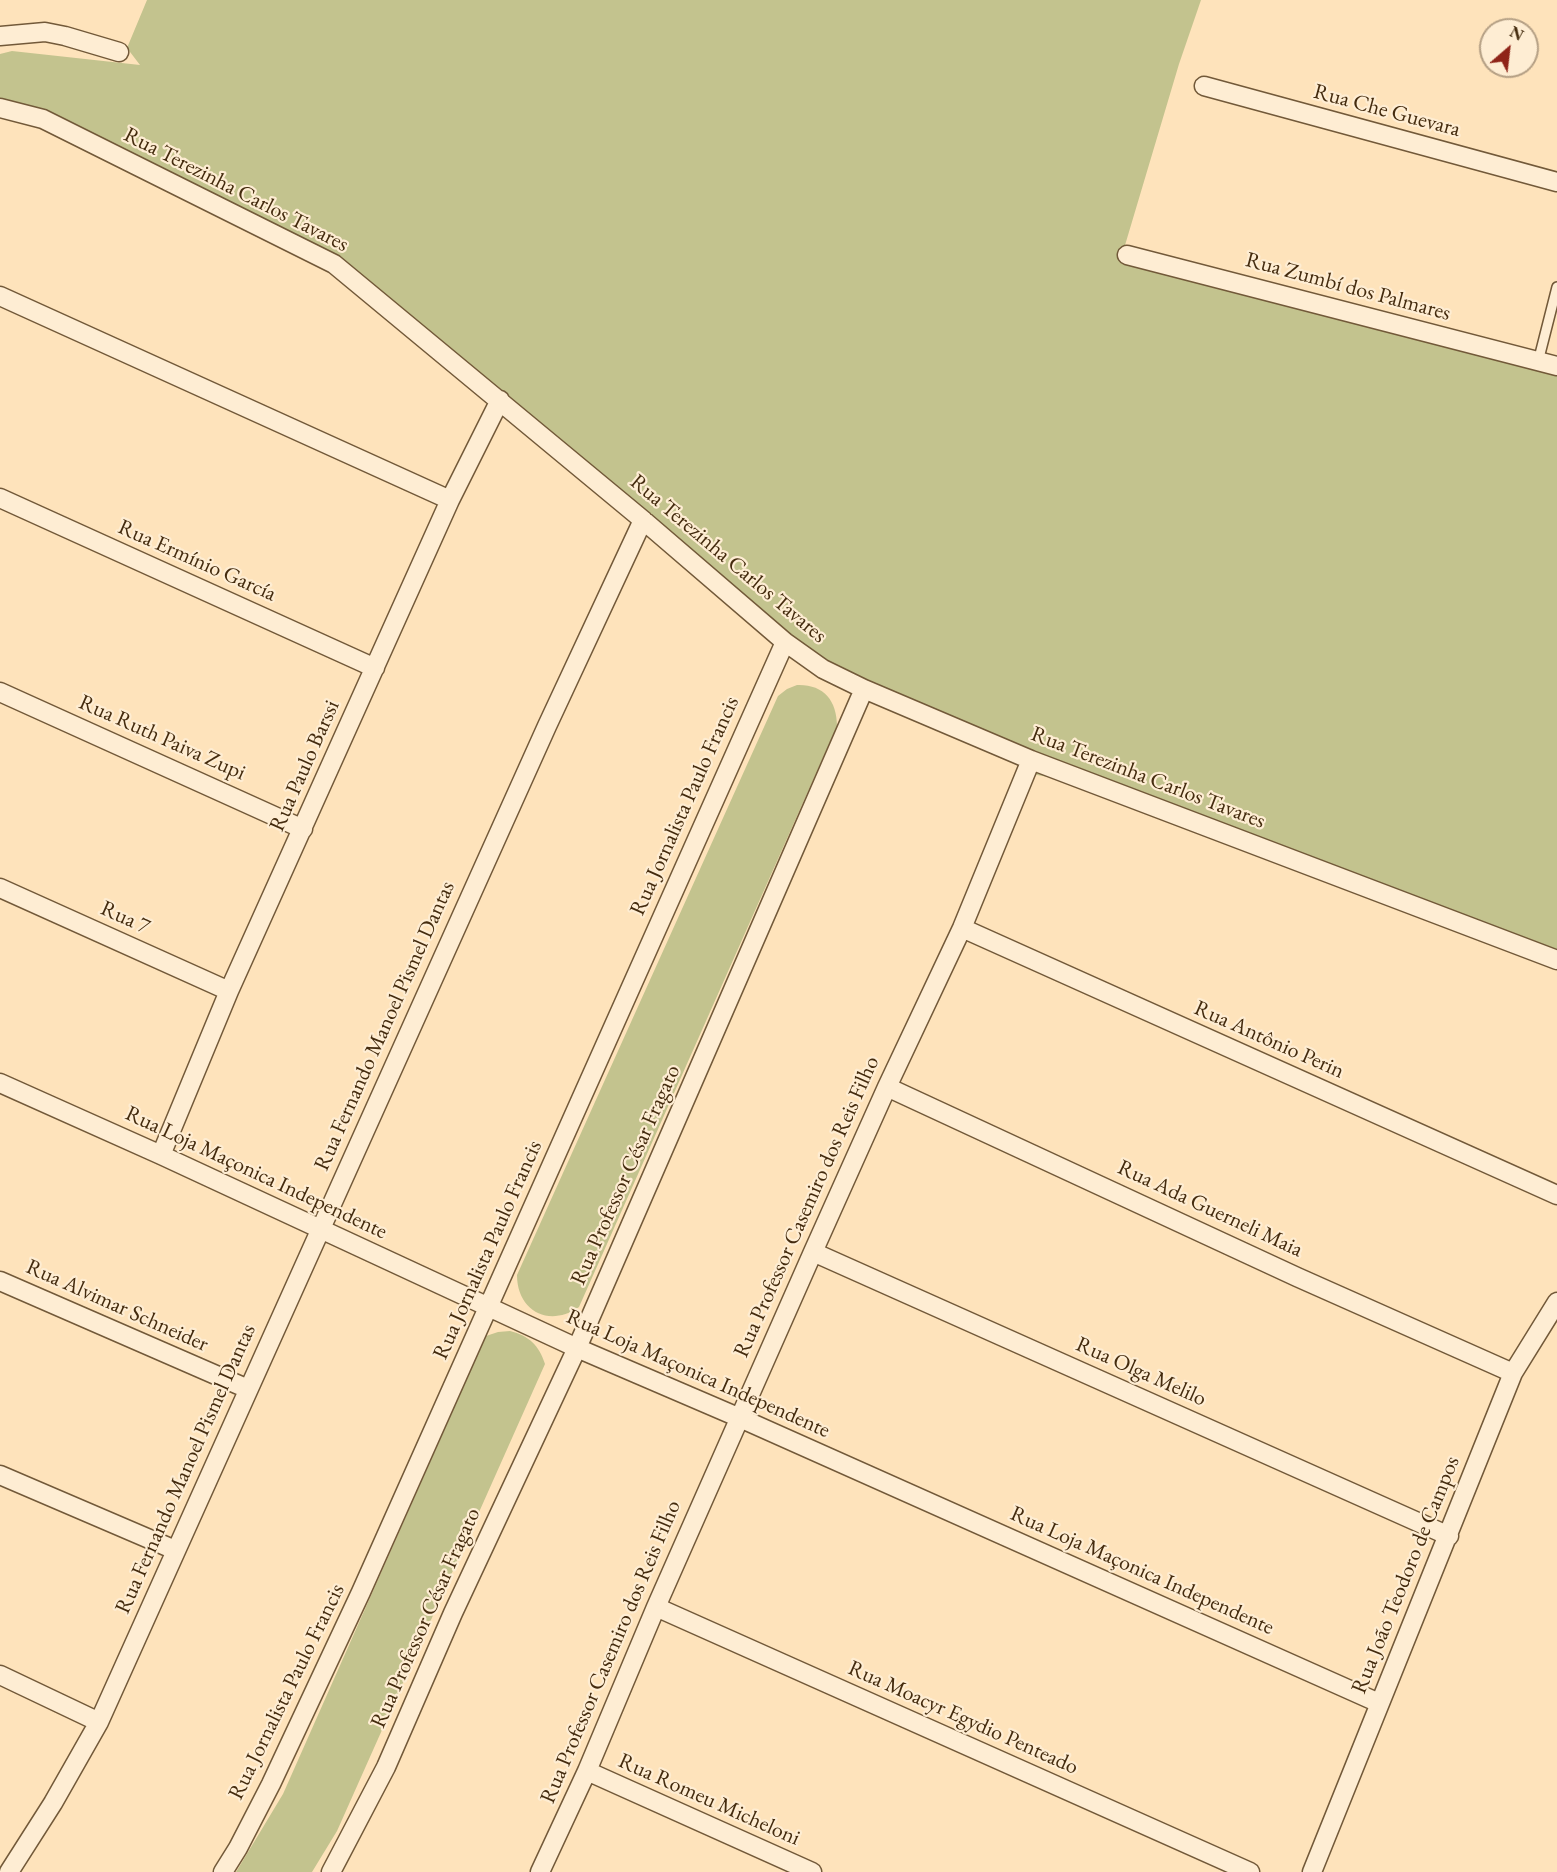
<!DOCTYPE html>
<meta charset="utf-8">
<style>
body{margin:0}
#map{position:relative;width:1557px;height:1872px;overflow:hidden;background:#fee3bb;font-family:"EB Garamond",serif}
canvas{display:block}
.north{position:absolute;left:1479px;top:18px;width:60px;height:60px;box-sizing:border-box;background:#feedd3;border:2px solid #b49f84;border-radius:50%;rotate:28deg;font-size:16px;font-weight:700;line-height:24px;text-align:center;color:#442b0e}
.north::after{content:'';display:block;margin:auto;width:21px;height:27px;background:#8f2418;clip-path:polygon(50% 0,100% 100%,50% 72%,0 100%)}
</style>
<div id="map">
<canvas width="1557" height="1872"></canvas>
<div class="north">N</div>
</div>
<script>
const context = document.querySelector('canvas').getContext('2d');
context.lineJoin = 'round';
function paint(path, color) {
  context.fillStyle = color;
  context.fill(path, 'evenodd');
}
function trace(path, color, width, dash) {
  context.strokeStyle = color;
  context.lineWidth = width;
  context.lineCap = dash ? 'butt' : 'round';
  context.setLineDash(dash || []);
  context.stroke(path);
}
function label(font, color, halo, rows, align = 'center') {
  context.font = font + ' "EB Garamond",serif';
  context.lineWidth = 4.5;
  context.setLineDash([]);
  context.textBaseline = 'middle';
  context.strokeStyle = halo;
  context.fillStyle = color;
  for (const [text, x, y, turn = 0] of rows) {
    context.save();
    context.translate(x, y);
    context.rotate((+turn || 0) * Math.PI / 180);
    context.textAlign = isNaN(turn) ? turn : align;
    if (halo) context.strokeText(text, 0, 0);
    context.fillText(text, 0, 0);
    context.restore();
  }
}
const green = new Path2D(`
 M147,0H1201L1179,64L1120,262L1557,371V960L1082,783L1037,775L1020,767L1016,758L823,669L334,264L0,108V54L12,51L140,65L127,48Z
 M797,685C823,684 837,700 837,726L579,1307C549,1328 517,1311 517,1275L778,696L787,689Z
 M510,1331C529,1336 539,1345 545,1364L337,1831L312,1872H236L283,1794L486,1336L498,1332Z`);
const service = new Path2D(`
 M1538,362L1557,287`);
const minor = new Path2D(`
 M0,36L45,32L65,36L119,52
 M1204,86L1557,182
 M0,108L43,119L334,264L643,520L785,642L823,669L864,689L1031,760L1557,960
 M1127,255L1557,366
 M0,296L450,500
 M0,498L375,668
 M0,692L303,829
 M0,888L229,991
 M962,928L1557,1195
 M0,1083L161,1155L577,1348L740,1418L1379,1703
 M887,1087L1297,1277L1513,1373
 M161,1155L229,991L450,500L500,400
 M813,1252L1449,1536
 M0,1281L248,1389
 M0,1475L175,1550
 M656,1607L1250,1872
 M0,1675L99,1722
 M587,1771L812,1872
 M9,1872L53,1803L99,1722L547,726L643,520
 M223,1872L238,1848L271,1784L361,1592L785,642
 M331,1872L386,1767L453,1613L577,1348L864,689
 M540,1872L587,1771L656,1607L813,1252L887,1087L962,928L1031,760
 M1312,1872L1513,1373L1557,1302`);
const streetNames = [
 ["Rua Che Guevara",1387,111,15],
 ["Rua Terezinha Carlos Tavares",236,190,27],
 ["Rua Zumbí dos Palmares",1348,287,15],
 ["Rua Terezinha Carlos Tavares",728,559,40],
 ["Rua Ermínio García",197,561,24],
 ["Rua Ruth Paiva Zupi",162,738,24],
 ["Rua Paulo Barssi",305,766,-66],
 ["Rua Terezinha Carlos Tavares",1148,778,21],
 ["Rua Jornalista Paulo Francis",685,806,-66],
 ["Rua 7",125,918,24],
 ["Rua Fernando Manoel Pismel Dantas",385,1026,-66],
 ["Rua Antônio Perin",1269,1040,24],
 ["Rua Loja Maçonica Independente",256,1173,25],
 ["Rua Professor César Fragato",626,1175,-66],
 ["Rua Professor Casemiro dos Reis Filho",807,1207,-66],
 ["Rua Ada Guerneli Maia",1210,1209,25],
 ["Rua Jornalista Paulo Francis",488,1250,-66],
 ["Rua Alvimar Schneider",117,1306,24],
 ["Rua Olga Melilo",1141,1372,24],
 ["Rua Loja Maçonica Independente",698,1374,24],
 ["Rua Fernando Manoel Pismel Dantas",186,1469,-66],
 ["Rua Loja Maçonica Independente",1142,1571,24],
 ["Rua João Teodoro de Campos",1406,1575,-68],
 ["Rua Professor César Fragato",426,1618,-66],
 ["Rua Professor Casemiro dos Reis Filho",611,1652,-67],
 ["Rua Jornalista Paulo Francis",287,1692,-64],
 ["Rua Moacyr Egydio Penteado",963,1718,24],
 ["Rua Romeu Micheloni",709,1800,24]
];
paint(green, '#c3c38e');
trace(service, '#725939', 12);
trace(minor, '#725939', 21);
trace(service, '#feedd3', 9);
trace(minor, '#feedd3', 18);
label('22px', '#442b0e', '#feedd3', streetNames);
</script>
